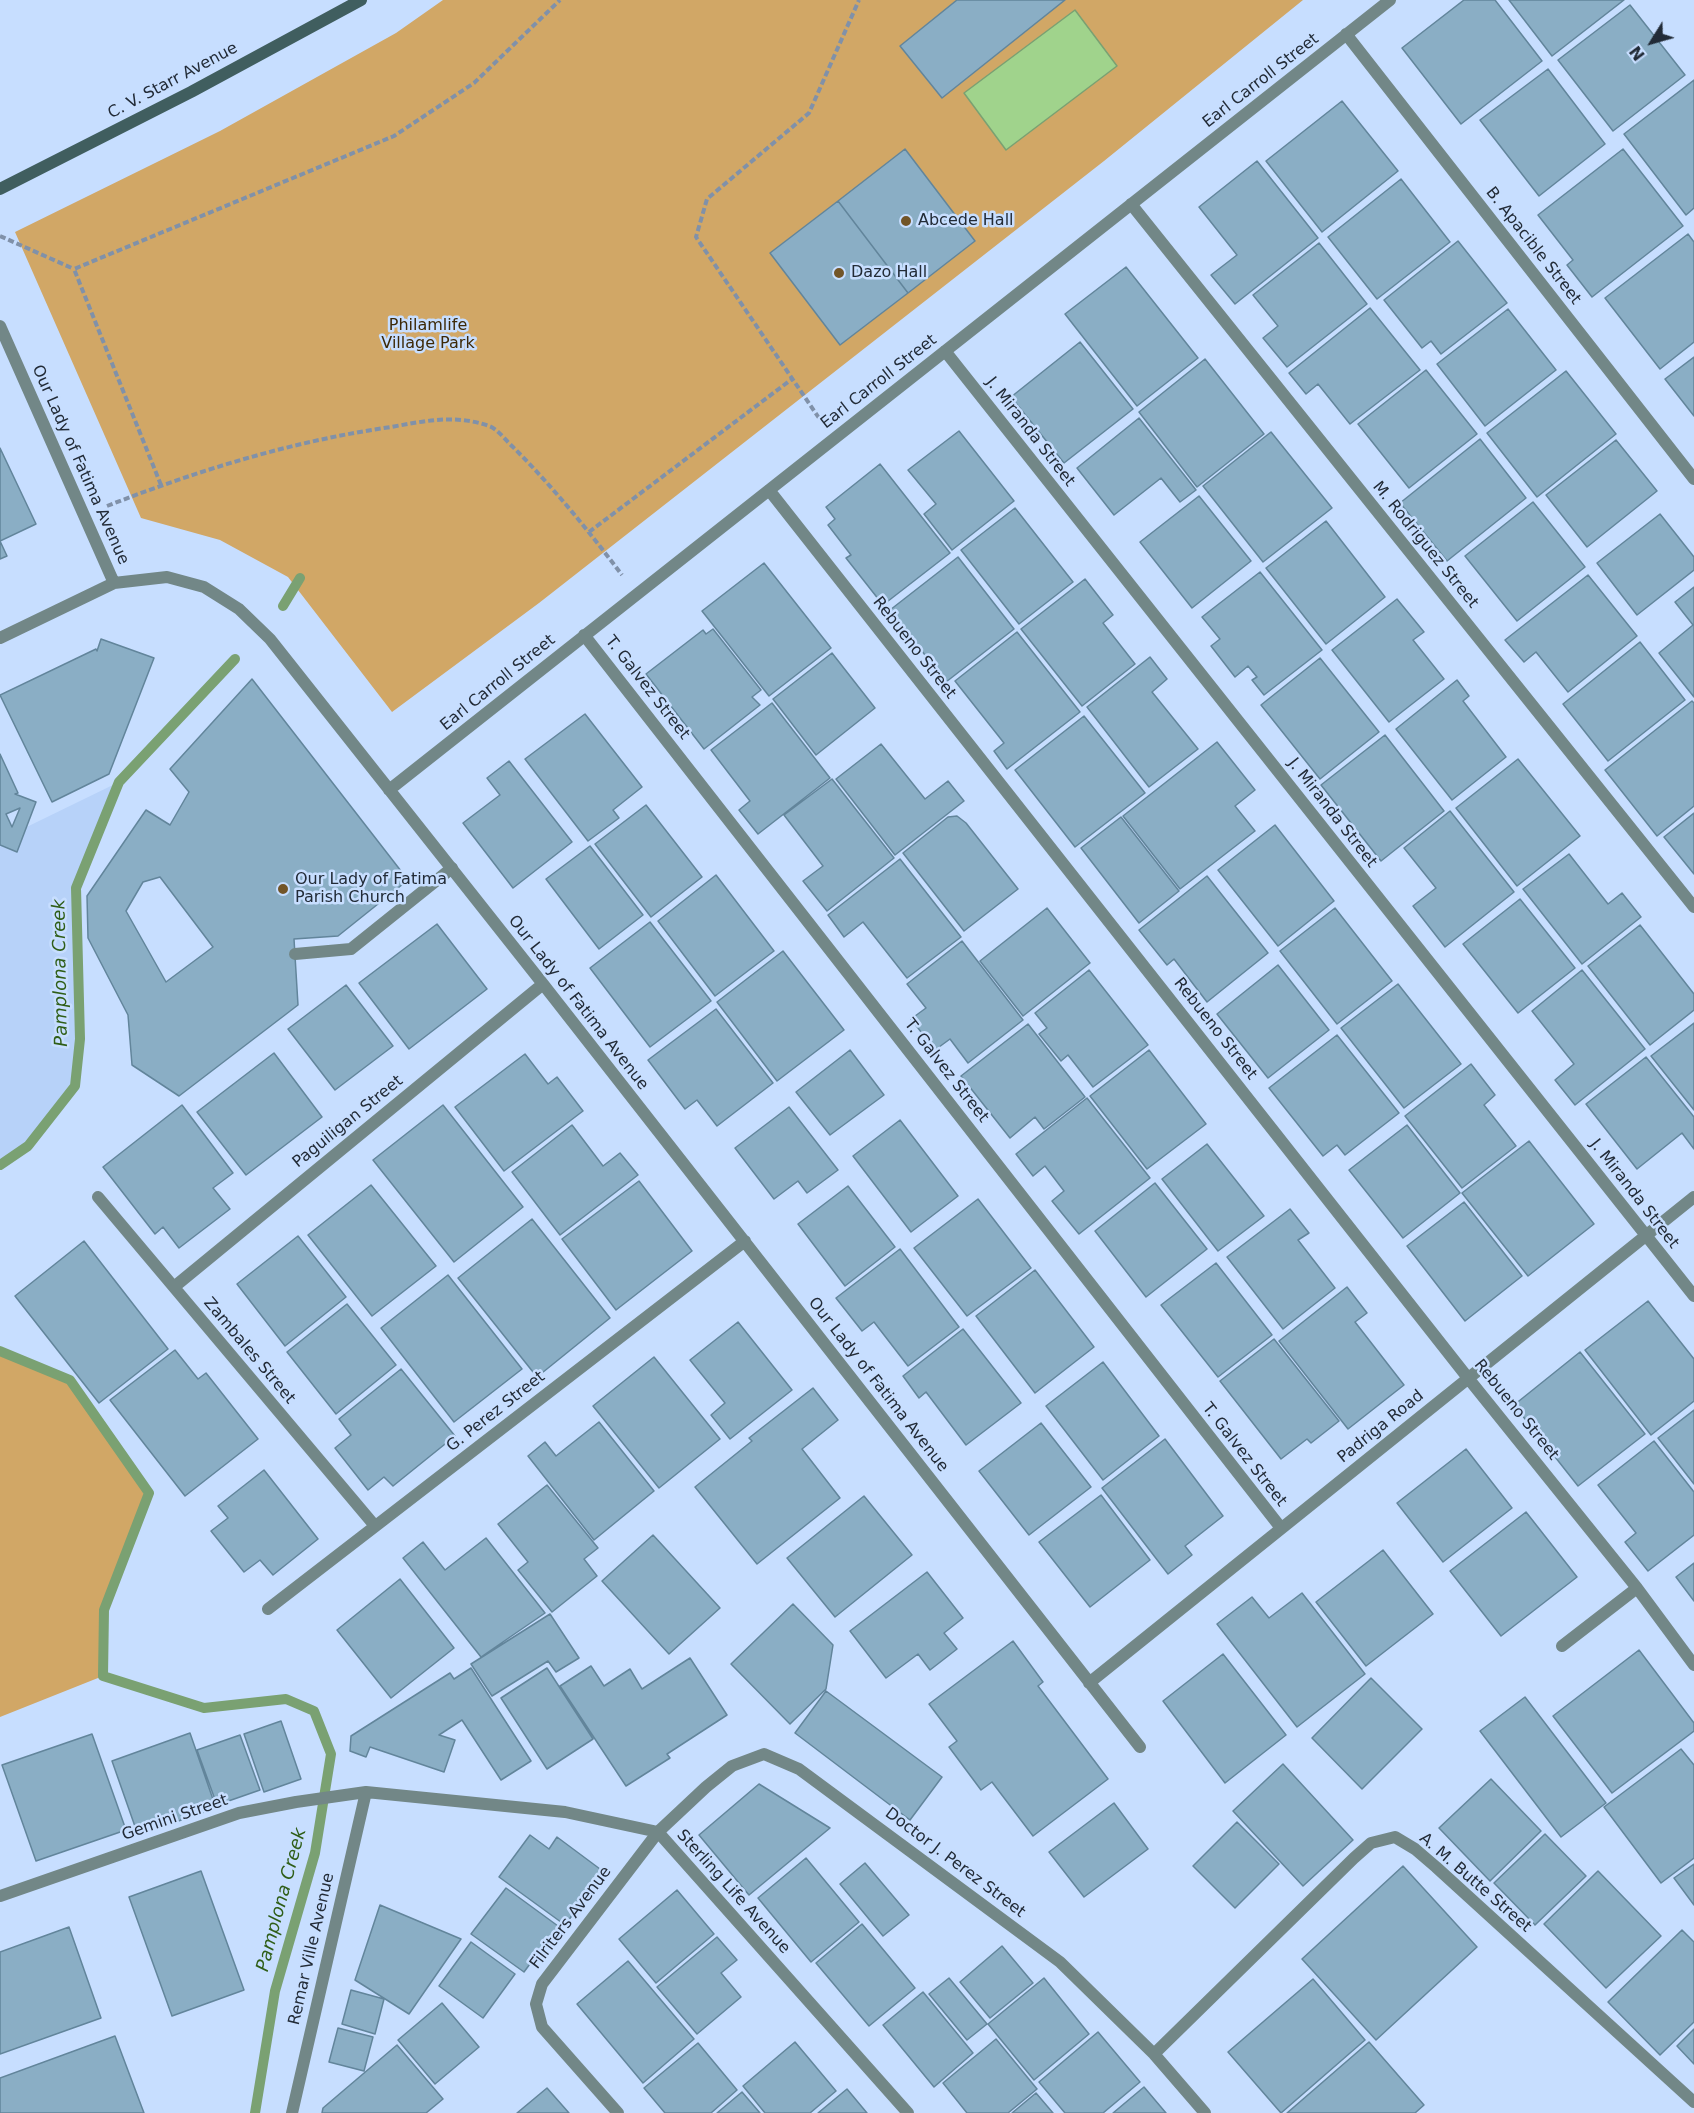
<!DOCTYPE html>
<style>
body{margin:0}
#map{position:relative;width:1694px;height:2113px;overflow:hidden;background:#c7deff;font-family:"DejaVu Sans",sans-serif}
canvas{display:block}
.north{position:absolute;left:1622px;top:12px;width:60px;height:60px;-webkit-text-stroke:4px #c7deff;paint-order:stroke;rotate:233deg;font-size:16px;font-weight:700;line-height:24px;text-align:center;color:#222b37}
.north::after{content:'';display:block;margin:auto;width:21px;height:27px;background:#222b37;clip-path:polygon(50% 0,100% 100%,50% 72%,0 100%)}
</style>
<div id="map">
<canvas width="1694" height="2113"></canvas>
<div class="north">N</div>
</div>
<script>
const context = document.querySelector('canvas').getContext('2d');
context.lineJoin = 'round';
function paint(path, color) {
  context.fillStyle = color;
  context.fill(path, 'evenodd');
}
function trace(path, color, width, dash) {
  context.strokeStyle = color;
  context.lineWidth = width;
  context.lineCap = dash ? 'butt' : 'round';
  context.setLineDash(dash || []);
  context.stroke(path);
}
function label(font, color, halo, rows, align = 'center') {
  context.font = font + ' "DejaVu Sans",sans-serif';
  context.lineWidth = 5;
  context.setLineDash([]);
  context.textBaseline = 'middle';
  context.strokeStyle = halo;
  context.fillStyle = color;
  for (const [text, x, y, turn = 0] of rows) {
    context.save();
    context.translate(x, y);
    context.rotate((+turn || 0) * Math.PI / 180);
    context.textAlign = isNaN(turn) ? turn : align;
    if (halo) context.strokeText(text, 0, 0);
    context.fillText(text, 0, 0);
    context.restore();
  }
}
const built = new Path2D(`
 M119,782L76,888L80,1039L75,1086L28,1146L0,1165V840Z`);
const green = new Path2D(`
 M443,0H1303L1104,161L539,603L392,712L288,577L220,540L141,518L15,232L220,131L396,33Z
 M0,1351L70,1380L149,1493L104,1610L103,1676L0,1717Z`);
const water = new Path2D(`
 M1075,10L1117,66L1006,150L964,93Z`);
const stream = new Path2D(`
 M283,606L300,578
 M0,1165L28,1146L75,1086L80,1039L76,888L119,782L235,659
 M0,1351L70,1380L149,1493L104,1610L103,1676L204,1708L286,1699L314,1711L331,1754L315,1853L275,1991L255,2113`);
const building = new Path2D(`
 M957,0H1065L942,98L900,46Z
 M1464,0H1495L1542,61L1461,124L1402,48Z
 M1509,0H1624L1552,56Z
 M1630,5L1685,75L1613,131L1558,60Z
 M1548,69L1605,144L1539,196L1480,120Z
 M1694,80V208L1686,215L1624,134Z
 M1342,101L1398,171L1322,232L1266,161Z
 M905,149L975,241L908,293L838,201Z
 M1623,149L1683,226L1592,297L1567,265L1573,260L1538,215Z
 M1257,161L1318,238L1235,304L1211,275L1237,255L1199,207Z
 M1401,179L1450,242L1377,299L1328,237Z
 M838,201L908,293L840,345L770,253Z
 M1688,234L1694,242V342L1660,369L1605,298Z
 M1458,241L1507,303L1441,354L1431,341L1422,348L1384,300Z
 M1319,243L1367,304L1287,367L1263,338L1278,326L1253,295Z
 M1126,267L1198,358L1137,406L1065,314Z
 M1370,308L1420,370L1350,424L1318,384L1306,394L1289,373Z
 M1508,309L1556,370L1485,426L1437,364Z
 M1080,342L1133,409L1064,463L1011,397Z
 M1694,357V416L1665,379Z
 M1205,359L1264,434L1197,487L1139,412Z
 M1426,370L1477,434L1409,488L1358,424Z
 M1566,371L1616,434L1537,497L1487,433Z
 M1139,418L1196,490L1180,502L1161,478L1114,515L1077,468Z
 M959,431L1014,501L952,550L924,514L936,504L908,470Z
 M1271,432L1332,508L1263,562L1203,486Z
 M1480,439L1526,498L1447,561L1400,503Z
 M1616,440L1657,491L1587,547L1546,495Z
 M0,448L36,524L0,541L7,556L0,559Z
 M880,464L950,553L883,605L846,558L851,555L828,525L835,519L826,507Z
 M1199,496L1251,561L1192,608L1140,542Z
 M1533,502L1585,567L1517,621L1465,556Z
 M1015,508L1073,582L1019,624L961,550Z
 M1660,514L1694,557V570L1637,615L1597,563Z
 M1326,521L1385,597L1326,644L1266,568Z
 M958,557L1014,629L946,682L890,610Z
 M764,563L831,648L769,696L702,611Z
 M1260,572L1322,650L1264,695L1252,680L1257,677L1248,666L1235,677L1211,646L1220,639L1202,617Z
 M1588,575L1637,636L1568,692L1536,652L1524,662L1505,640Z
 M1085,579L1113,615L1103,623L1135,664L1082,706L1021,629Z
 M1694,587V697L1659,653L1693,625L1675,602Z
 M1397,599L1424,632L1413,640L1444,679L1389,722L1332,650Z
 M713,629L761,690L752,697L760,705L704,749L646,674L703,630L706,634Z
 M1017,632L1080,712L1007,769L994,751L1004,743L955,681Z
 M101,639L154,658L109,774L52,802L0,695L96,649L97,651Z
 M1640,642L1685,700L1608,761L1563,704Z
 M832,653L875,708L816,755L773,699Z
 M1150,657L1167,679L1152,692L1198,749L1149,787L1087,707Z
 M1320,658L1379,732L1320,779L1261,705Z
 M252,679L408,880L338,936L294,939L298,1005L179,1096L132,1065L128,1015L88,938L87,896L146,810L170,825L189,792L170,769ZM160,877L213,947L166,982L126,911L143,882Z
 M1457,680L1469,696L1463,701L1506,757L1452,800L1396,729Z
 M1692,701L1694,703V806L1657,836L1605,770Z
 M772,703L830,778L758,834L739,810L750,801L711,750Z
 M585,714L642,787L613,810L619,818L588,841L525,759Z
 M1084,716L1145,793L1075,847L1015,770Z
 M1385,735L1444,811L1381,861L1321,785Z
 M1217,742L1255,790L1235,806L1255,831L1180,889L1123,816Z
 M881,744L925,799L948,781L964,801L895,855L836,779Z
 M0,754L18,793L15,794L36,802L17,852L0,845ZM20,808L12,827L6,814Z
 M1518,759L1580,836L1517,886L1456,808Z
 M509,761L572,842L513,888L463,823L500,795L487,778Z
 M832,779L894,858L827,911L803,881L823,866L784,815Z
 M646,805L702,877L651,917L595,844Z
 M1450,811L1514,892L1445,947L1413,906L1436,888L1404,848Z
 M1694,813V874L1664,837Z
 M957,816L966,823L1018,889L964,931L903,853L948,817Z
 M1121,817L1179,891L1139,923L1081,848Z
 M1275,825L1334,901L1278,946L1218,870Z
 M590,846L643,915L599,949L546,879Z
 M1569,854L1608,904L1622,893L1641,917L1582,964L1523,889Z
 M900,859L961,937L907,978L863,922L844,937L828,915Z
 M716,875L774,951L715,996L658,921Z
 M1207,876L1268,953L1207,1002L1174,959L1167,965L1139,930Z
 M1520,899L1575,968L1518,1013L1463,944Z
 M1047,908L1090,963L1023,1016L980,961Z
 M1335,908L1392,981L1337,1024L1280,951Z
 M650,922L711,1001L650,1047L590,968Z
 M437,924L487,989L409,1049L359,983Z
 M1640,925L1694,994V1010L1650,1045L1588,966Z
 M962,941L1023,1020L968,1063L950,1039L935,1050L911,1019L926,1008L907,984Z
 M783,951L844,1030L777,1081L717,1002Z
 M1278,965L1329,1030L1268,1078L1217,1014Z
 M1089,970L1148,1045L1093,1087L1068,1055L1061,1061L1039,1034L1047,1028L1035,1013Z
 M1582,970L1645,1049L1575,1105L1555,1080L1574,1064L1532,1011Z
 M1398,984L1461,1064L1404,1108L1341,1028Z
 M346,985L393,1046L335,1090L288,1029Z
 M716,1009L773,1083L717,1126L697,1100L685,1109L648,1060Z
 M1694,1023V1110L1651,1056Z
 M1028,1024L1085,1097L1044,1129L1035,1117L1010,1138L961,1076Z
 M1337,1035L1399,1113L1345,1155L1337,1145L1323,1156L1269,1088Z
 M850,1050L884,1095L830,1135L796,1092Z
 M1149,1050L1206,1124L1147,1169L1090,1096Z
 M274,1053L322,1117L246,1175L197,1112Z
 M525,1054L548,1084L557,1077L583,1111L504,1171L455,1107Z
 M1646,1057L1694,1117V1149L1682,1133L1637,1169L1586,1104Z
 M1471,1064L1495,1095L1484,1105L1516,1146L1462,1188L1405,1116Z
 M1087,1098L1150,1178L1079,1234L1052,1201L1064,1191L1045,1166L1033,1176L1016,1154Z
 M182,1105L233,1173L213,1188L230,1209L179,1248L163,1227L155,1234L103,1167Z
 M443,1105L523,1207L454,1262L373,1160Z
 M789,1107L838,1170L807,1193L798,1181L774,1199L735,1148Z
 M900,1120L958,1196L911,1232L853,1156Z
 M572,1125L603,1166L620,1153L638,1175L560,1235L512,1172Z
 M1407,1125L1460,1193L1403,1238L1349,1170Z
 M1529,1141L1594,1224L1528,1276L1462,1193Z
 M1207,1144L1264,1216L1218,1251L1162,1179Z
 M639,1181L692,1251L616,1310L562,1239Z
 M1155,1183L1207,1249L1146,1297L1095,1231Z
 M371,1185L436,1266L372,1316L308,1235Z
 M848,1186L895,1247L845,1286L798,1224Z
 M978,1199L1031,1268L967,1316L914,1248Z
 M1464,1202L1522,1276L1465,1321L1407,1246Z
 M1290,1209L1309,1233L1298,1240L1335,1288L1283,1329L1227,1257Z
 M532,1219L610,1318L537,1377L458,1278Z
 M298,1236L346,1297L285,1346L237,1284Z
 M84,1241L168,1349L99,1403L15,1296Z
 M900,1249L959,1327L908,1366L874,1322L862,1331L836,1298Z
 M1216,1263L1272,1335L1218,1377L1161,1305Z
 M1035,1270L1094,1347L1035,1393L976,1316Z
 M448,1275L522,1369L454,1422L381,1328Z
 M1347,1287L1367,1313L1355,1322L1404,1385L1348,1429L1279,1341Z
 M1648,1301L1694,1359V1401L1651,1435L1585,1350Z
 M347,1304L396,1365L336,1414L287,1352Z
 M738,1322L792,1390L730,1439L711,1415L725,1403L690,1360Z
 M963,1329L1021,1403L966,1445L926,1392L919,1398L903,1376Z
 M1274,1339L1339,1421L1311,1443L1307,1439L1281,1459L1220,1381Z
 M175,1350L198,1379L206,1373L258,1439L185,1496L110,1400Z
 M1580,1352L1645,1434L1578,1486L1514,1405Z
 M654,1357L720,1439L659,1488L593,1406Z
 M1103,1362L1159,1436L1103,1480L1046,1406Z
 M401,1369L455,1436L393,1486L384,1477L368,1490L335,1448L351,1435L339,1419Z
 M813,1388L838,1420L802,1449L840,1498L757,1564L695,1487L752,1441L749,1438Z
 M1694,1410V1484L1658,1438Z
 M599,1422L654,1491L594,1540L528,1456L545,1442L556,1456Z
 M1041,1423L1091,1487L1029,1535L979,1471Z
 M1165,1439L1223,1516L1185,1546L1192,1555L1168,1574L1102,1488Z
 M1654,1441L1694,1492V1535L1648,1571L1625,1542L1636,1533L1598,1485Z
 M1466,1449L1512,1508L1443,1562L1397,1503Z
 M264,1470L318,1539L273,1575L260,1560L244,1572L211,1531L228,1518L218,1506Z
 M547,1485L598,1548L584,1559L597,1576L552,1612L518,1570L528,1562L498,1524Z
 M1101,1495L1150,1560L1090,1607L1039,1542Z
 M864,1496L912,1555L835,1617L787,1558Z
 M1526,1512L1577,1577L1501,1636L1450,1571Z
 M653,1535L720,1608L669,1654L602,1581Z
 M486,1538L545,1613L481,1657L403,1558L423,1542L445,1570Z
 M1383,1550L1433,1614L1366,1666L1316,1602Z
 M1694,1563V1601L1676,1577Z
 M927,1572L963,1618L944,1633L957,1649L930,1670L918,1654L886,1678L850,1631Z
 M400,1579L454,1648L391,1698L337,1630Z
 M1302,1593L1365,1674L1297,1727L1217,1624L1252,1597L1269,1618Z
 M793,1604L833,1645L826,1689L790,1724L731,1664Z
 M550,1614L579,1658L556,1672L548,1661L492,1696L471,1664Z
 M1013,1641L1043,1682L1038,1686L1108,1779L1033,1836L992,1782L981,1790L949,1747L957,1741L929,1704Z
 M1639,1650L1694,1723V1731L1612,1793L1553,1716Z
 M1223,1654L1286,1735L1225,1783L1163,1701Z
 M690,1658L727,1715L667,1754L670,1758L626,1786L560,1686L591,1666L604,1686L630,1669L642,1689Z
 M471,1668L531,1761L501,1780L462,1720L439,1735L455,1740L444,1772L370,1747L366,1757L350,1751L351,1736L450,1673L454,1679Z
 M547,1668L593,1739L547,1769L501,1698Z
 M1371,1678L1422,1729L1362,1789L1312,1738Z
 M826,1691L942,1777L910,1820L795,1733Z
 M1525,1697L1606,1803L1561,1837L1480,1731Z
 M281,1721L301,1779L264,1792L244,1734Z
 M190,1733L216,1808L138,1835L112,1761Z
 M92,1734L126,1830L36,1861L2,1765Z
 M240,1735L260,1790L217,1805L197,1750Z
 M1681,1749L1694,1765V1858L1661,1883L1604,1807Z
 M1283,1764L1353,1840L1303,1886L1233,1811Z
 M1491,1779L1541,1831L1490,1881L1439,1828Z
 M759,1784L830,1828L749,1895L699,1835Z
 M1114,1803L1148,1849L1084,1897L1049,1852Z
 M1237,1822L1279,1864L1235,1908L1193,1866Z
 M1545,1834L1586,1876L1535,1925L1494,1883Z
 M530,1835L549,1849L557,1837L604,1872L565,1925L499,1877Z
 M806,1858L859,1922L811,1962L758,1898Z
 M865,1863L909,1915L883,1936L840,1884Z
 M1694,1864V1905L1674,1878Z
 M1403,1866L1477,1947L1376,2040L1302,1959Z
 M201,1871L244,1990L172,2016L129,1897Z
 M1598,1871L1661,1936L1606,1988L1544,1924Z
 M506,1888L558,1926L524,1972L471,1934Z
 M677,1890L714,1934L656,1983L619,1939Z
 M380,1905L461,1939L409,2014L355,1980Z
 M862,1924L915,1988L869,2026L816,1963Z
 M69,1927L101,2018L0,2054V1952Z
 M1682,1930L1694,1942V2022L1660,2055L1608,2002Z
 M717,1937L737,1960L721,1973L741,1997L697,2034L657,1987Z
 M471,1942L515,1974L483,2018L439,1986Z
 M1002,1946L1033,1983L990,2018L960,1982Z
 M628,1961L694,2039L643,2083L577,2004Z
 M949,1978L987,2024L967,2040L929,1994Z
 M1044,1978L1089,2034L1034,2080L988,2024Z
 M1313,1979L1365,2040L1281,2113L1228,2052Z
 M351,1990L384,1999L375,2034L342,2024Z
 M923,1992L973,2053L934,2087L883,2025Z
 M442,2003L479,2047L435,2084L398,2040Z
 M338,2028L373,2037L364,2071L329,2062Z
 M1694,2029V2064L1677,2046Z
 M1098,2032L1140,2082L1103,2113H1065L1039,2082Z
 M115,2036L144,2113H0V2078Z
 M996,2039L1037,2089L1008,2113H967L943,2083Z
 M795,2042L836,2091L810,2113H765L743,2086Z
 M1369,2042L1424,2105L1415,2113H1287Z
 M698,2043L737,2090L711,2113H665L644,2088Z
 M397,2045L443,2099L426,2113H322L323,2108Z
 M1144,2087L1166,2113H1113Z
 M547,2088L569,2113H517Z
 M847,2089L867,2113H818Z
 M742,2092L760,2113H717Z
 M1036,2093L1053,2113H1012Z`);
const path = new Path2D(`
 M0,236L74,269
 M819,418L696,237L707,199L809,113L859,0
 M161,485L74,269L394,136L474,83L560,0
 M107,506C199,470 293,441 391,427C425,421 455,414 489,426C498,429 506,441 513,447C553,487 588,530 622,575
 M589,532L792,379`);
const lane = new Path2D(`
 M295,954L351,949L452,868`);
const street = new Path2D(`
 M1346,34L1694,479
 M1131,204L1694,907
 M0,326L114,583
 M945,351L1694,1296
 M769,490L1468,1378L1637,1588L1694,1665
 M584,635L1281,1528
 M0,638L114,583L167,577L204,587L239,609L270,639L543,984L1140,1747
 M389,790L1390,0
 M98,1197L375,1526
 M174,1287L543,984
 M268,1609L745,1241
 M1562,1646L1637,1588
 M1089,1683L1694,1197
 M0,1896L239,1813L296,1802L366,1792L565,1812L658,1832L908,2113
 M1154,2054L1354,1858L1371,1843L1395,1837L1415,1849L1436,1867L1694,2102
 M292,2113L366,1792
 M618,2113L542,2027L536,2004L542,1984L658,1832L706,1787L732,1766L764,1754L799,1769L1060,1962L1154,2054L1205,2113`);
const secondary = new Path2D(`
 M0,189L191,92L361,0`);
const markers = [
 [906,221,6,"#725528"],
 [839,273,6,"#725528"],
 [283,889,6,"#725528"]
];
const streetNames = [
 ["C. V. Starr Avenue",173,81,-28],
 ["Earl Carroll Street",1261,81,-38],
 ["B. Apacible Street",1533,246,52],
 ["Earl Carroll Street",879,382,-38],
 ["J. Miranda Street",1030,432,52],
 ["Our Lady of Fatima Avenue",80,465,66],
 ["M. Rodriguez Street",1425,545,51],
 ["Rebueno Street",914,648,52],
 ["Earl Carroll Street",498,683,-39],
 ["T. Galvez Street",647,688,52],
 ["J. Miranda Street",1332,813,52],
 ["Our Lady of Fatima Avenue",578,1003,52],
 ["Rebueno Street",1215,1029,52],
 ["T. Galvez Street",946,1071,52],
 ["Paguiligan Street",348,1122,-39],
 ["J. Miranda Street",1634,1194,52],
 ["Zambales Street",249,1351,50],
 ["Our Lady of Fatima Avenue",878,1385,52],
 ["Rebueno Street",1516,1410,51],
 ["G. Perez Street",496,1412,-38],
 ["Padriga Road",1381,1427,-39],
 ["T. Galvez Street",1244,1455,52],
 ["Gemini Street",175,1818,-19],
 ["Doctor J. Perez Street",955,1863,37],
 ["A. M. Butte Street",1475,1883,41],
 ["Sterling Life Avenue",733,1892,48],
 ["Filriters Avenue",571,1918,-53],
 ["Remar Ville Avenue",312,1949,-77]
];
const poiNames = [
 ["Abcede Hall",918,221],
 ["Dazo Hall",851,273],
 ["Our Lady of Fatima",295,880],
 ["Parish Church",295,898]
];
const parkNames = [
 ["Philamlife",428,326],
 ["Village Park",428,344]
];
const waterNames = [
 ["Pamplona Creek",61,973,-91],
 ["Pamplona Creek",282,1900,-75]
];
paint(built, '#b7d2f9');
paint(green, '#d1a766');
paint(water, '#a0d38c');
trace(water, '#7aa172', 1.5);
trace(stream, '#7aa172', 10);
paint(building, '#8aaec5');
trace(building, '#62859b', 1.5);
trace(path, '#8091a9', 4, [6, 3]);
trace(lane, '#728787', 12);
trace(street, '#728787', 12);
trace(secondary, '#405e5f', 12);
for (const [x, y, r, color] of markers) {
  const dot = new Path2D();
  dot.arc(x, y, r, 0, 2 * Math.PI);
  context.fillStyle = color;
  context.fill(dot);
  trace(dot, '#c7deff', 2);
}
label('16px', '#222b37', '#c7deff', streetNames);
label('16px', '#222b37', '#c7deff', poiNames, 'left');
label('16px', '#3d2907', '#c7deff', parkNames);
label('italic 18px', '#2f5e18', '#c7deff', waterNames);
</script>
